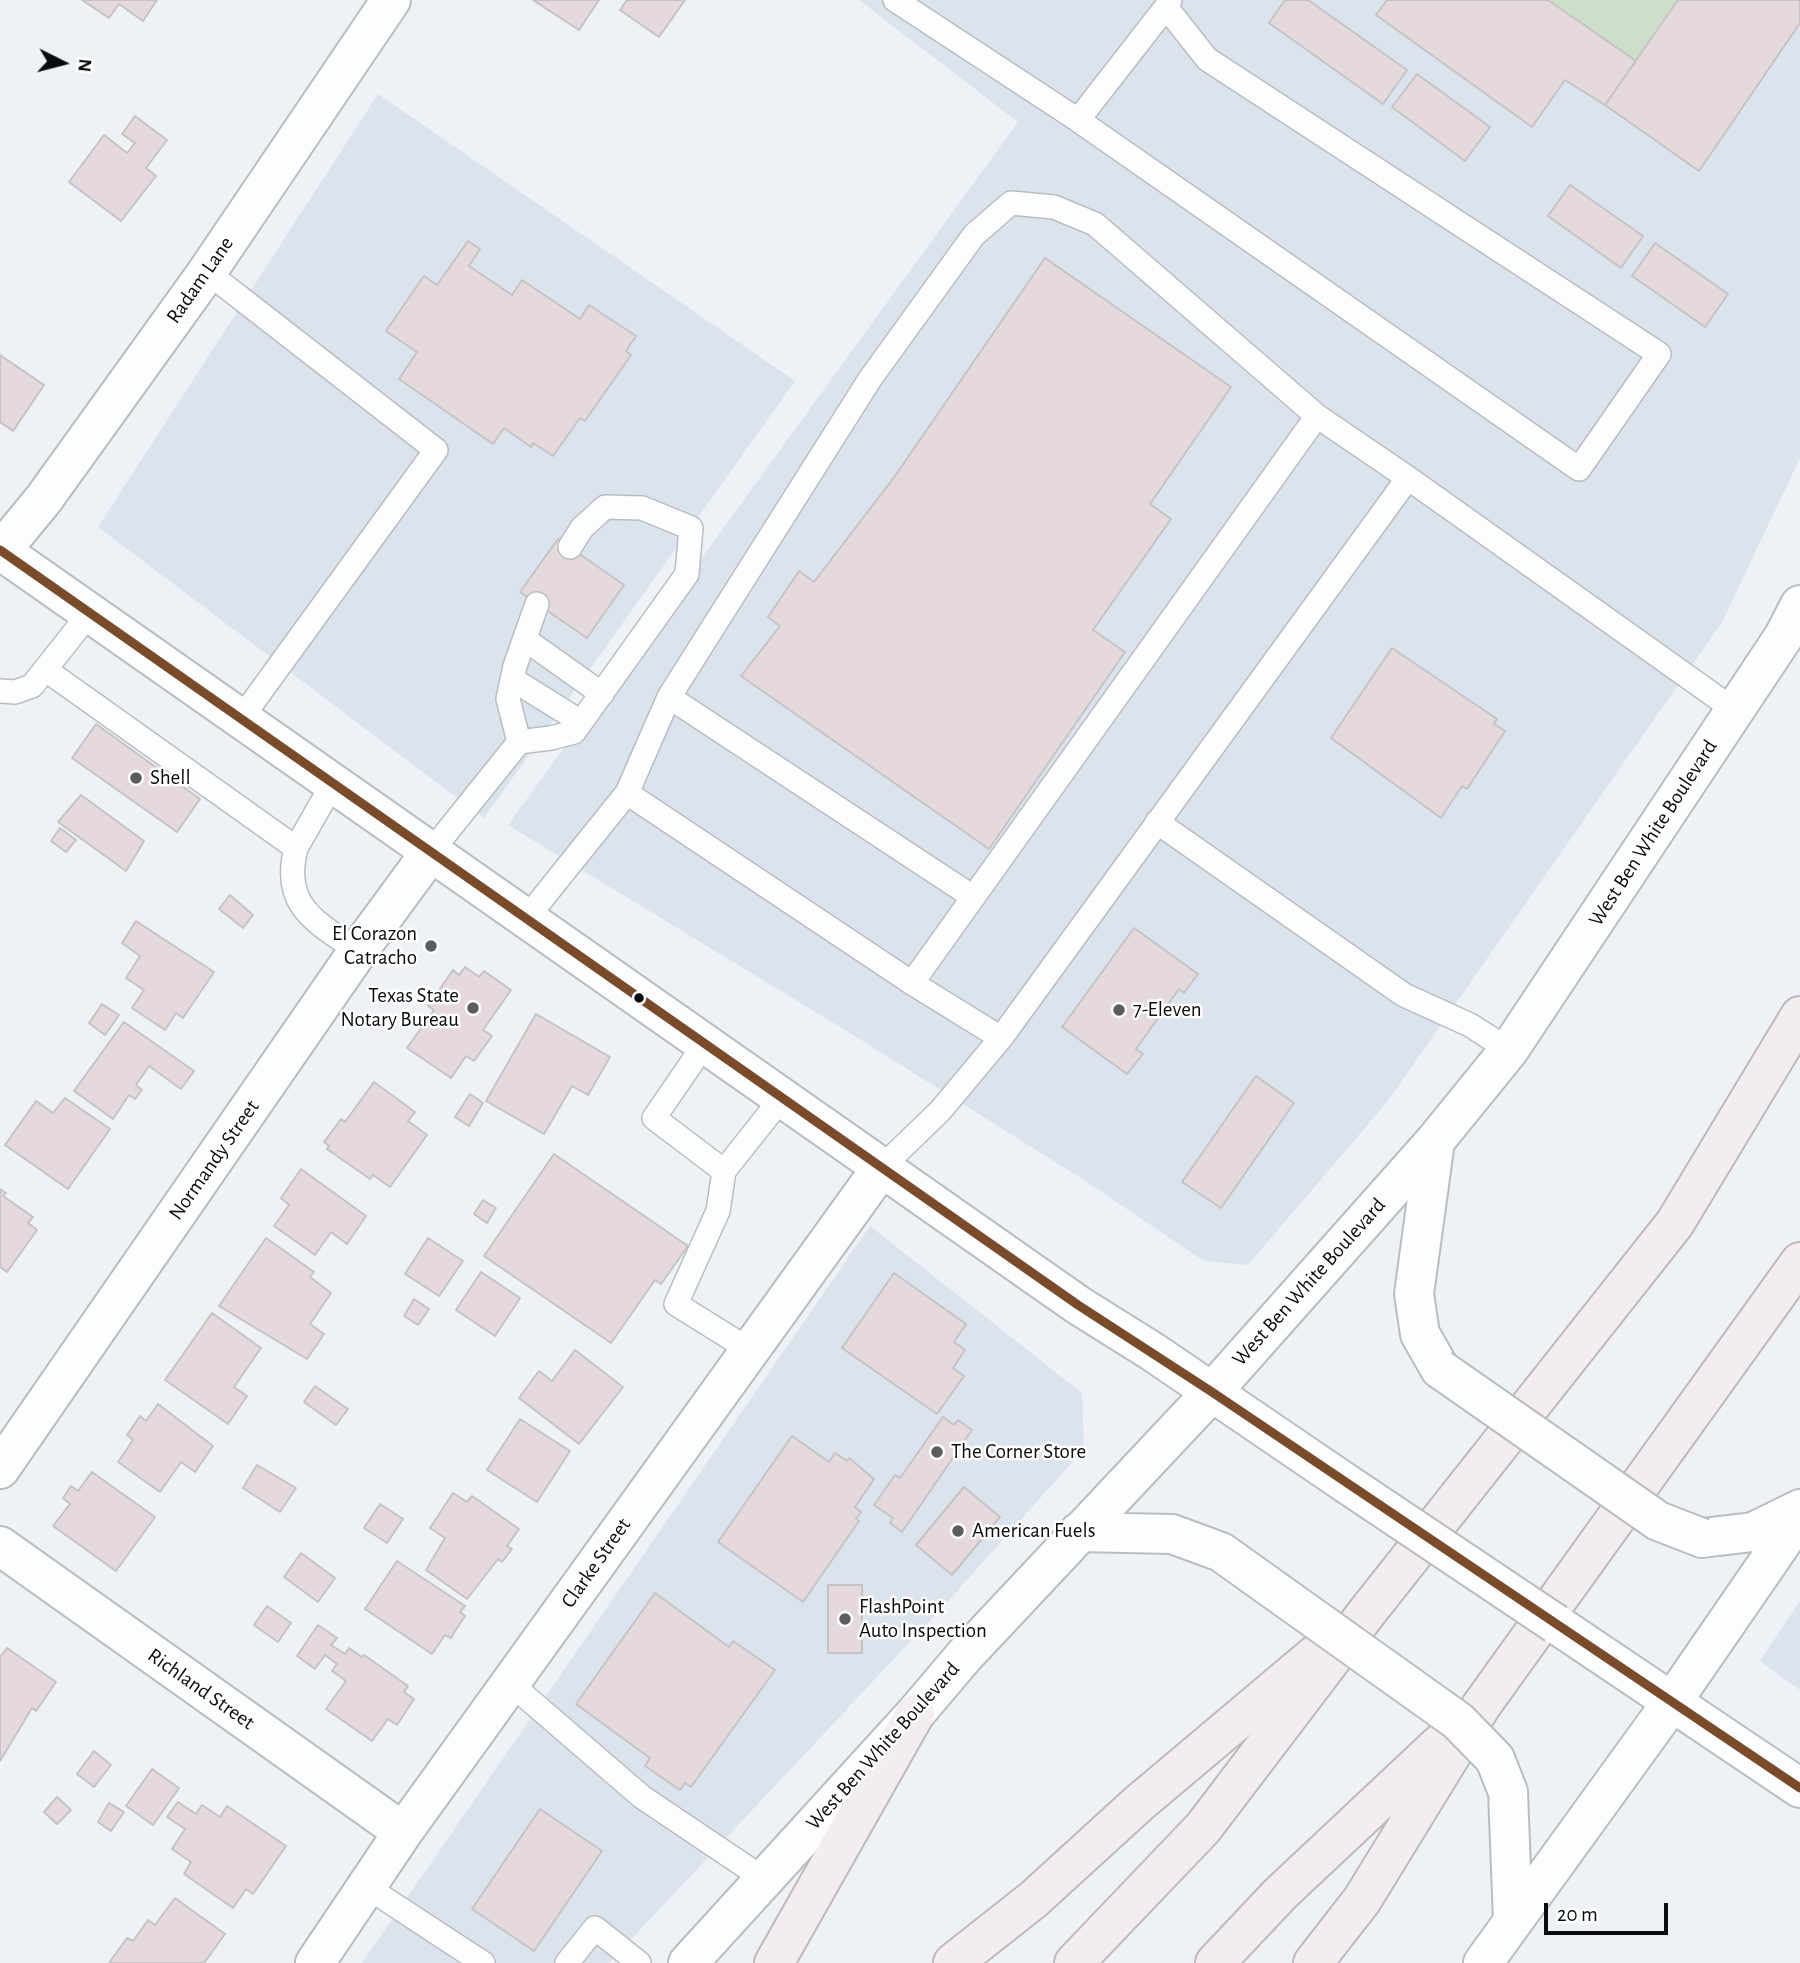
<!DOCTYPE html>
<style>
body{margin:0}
#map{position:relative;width:1800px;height:1963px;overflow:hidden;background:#eef2f6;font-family:"Alegreya Sans",sans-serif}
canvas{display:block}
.north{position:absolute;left:28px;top:28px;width:70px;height:70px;-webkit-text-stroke:5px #fefefe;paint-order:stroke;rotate:96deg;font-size:19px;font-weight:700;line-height:28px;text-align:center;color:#0a0c0f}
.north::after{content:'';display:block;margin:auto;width:24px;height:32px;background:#0a0c0f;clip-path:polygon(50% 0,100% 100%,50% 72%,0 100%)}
.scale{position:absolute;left:1544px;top:1903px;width:124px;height:32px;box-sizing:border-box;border:4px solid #0a0c0f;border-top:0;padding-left:9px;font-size:21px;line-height:24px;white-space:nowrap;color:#0a0c0f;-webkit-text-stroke:5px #fefefe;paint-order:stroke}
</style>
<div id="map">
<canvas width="1800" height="1963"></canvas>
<div class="north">N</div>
<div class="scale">20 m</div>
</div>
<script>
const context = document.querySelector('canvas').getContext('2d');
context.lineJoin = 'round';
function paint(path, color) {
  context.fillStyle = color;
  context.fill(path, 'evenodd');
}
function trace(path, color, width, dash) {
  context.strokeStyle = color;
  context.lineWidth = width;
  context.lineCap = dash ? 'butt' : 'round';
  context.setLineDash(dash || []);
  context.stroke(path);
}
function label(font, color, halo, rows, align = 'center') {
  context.font = font + ' "Alegreya Sans",sans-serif';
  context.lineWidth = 5;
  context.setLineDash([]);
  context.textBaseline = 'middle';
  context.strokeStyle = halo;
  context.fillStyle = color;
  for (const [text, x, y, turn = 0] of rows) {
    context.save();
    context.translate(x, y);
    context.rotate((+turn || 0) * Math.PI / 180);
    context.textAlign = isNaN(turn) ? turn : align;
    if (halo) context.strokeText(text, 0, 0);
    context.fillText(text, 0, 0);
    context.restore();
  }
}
const built = new Path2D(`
 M859,0H1800V458L1722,622L1387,1102L1248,1265L1204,1261L1087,1182L850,1033L508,825L1018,122Z
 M378,94L795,381L484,818L98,527Z
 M870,1226L1082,1393L1084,1449L950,1599L609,1963H362Z
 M1800,1601V1690L1760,1661Z`);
const green = new Path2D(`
 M1548,0H1678L1636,61Z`);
const building = new Path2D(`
 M82,0H157L143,21L119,4L109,18Z
 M533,0H599L579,30Z
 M627,0H685L659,37L620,10Z
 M1285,0H1308L1407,70L1383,104L1269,23Z
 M1387,0H1548L1636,61L1605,105L1565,80L1532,127L1376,15Z
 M1678,0H1800V23L1699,171L1605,105Z
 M1417,74L1490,127L1465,161L1392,107Z
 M135,116L167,140L146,168L156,176L121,221L69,182L104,135L127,153L135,143L122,134Z
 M1570,185L1643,236L1621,268L1548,216Z
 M468,241L480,249L469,266L512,295L522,280L580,319L589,305L636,336L626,351L631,355L585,421L580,418L553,456L533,443L531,447L504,428L493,444L399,379L417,352L386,331L424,276L437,285Z
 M1655,243L1728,294L1705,327L1632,276Z
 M1045,258L1231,387L1150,504L1171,519L1093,630L1125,652L989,849L741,676L780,626L768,617L799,571L814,582L895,476Z
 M0,355L44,385L13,431L0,422Z
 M558,539L624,585L587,638L520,592Z
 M1392,648L1497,719L1494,724L1505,731L1467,789L1462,786L1441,818L1331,738Z
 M96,724L200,799L177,832L72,758Z
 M81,795L144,841L126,871L58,822Z
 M60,828L76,840L66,852L51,841Z
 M230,895L253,915L243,928L219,909Z
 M136,921L214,972L183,1018L176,1013L165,1030L132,1008L144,990L126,978L140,956L122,943Z
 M1134,928L1198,974L1184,993L1179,989L1136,1049L1143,1054L1127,1074L1062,1027Z
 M465,967L479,977L484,971L511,990L483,1030L492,1036L474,1061L466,1056L451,1078L407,1048L434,1010L428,1006L453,970L459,975Z
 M102,1004L119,1015L105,1035L89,1023Z
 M536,1014L610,1057L588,1095L572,1086L544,1134L486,1101Z
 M124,1022L194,1071L181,1089L149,1066L136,1085L142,1090L135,1099L129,1095L113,1119L74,1091Z
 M1256,1076L1294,1103L1221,1208L1182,1182Z
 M374,1082L415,1112L408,1121L427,1135L390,1187L373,1175L370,1179L327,1149L329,1146L324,1142L341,1119L345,1122Z
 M470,1094L483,1103L469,1126L455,1117Z
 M65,1098L110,1129L68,1189L5,1145L36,1101L53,1113Z
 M554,1154L688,1246L661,1284L655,1280L611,1343L484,1256Z
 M301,1169L366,1216L347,1244L331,1232L315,1255L274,1226L289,1205L281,1198Z
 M0,1189L6,1193L3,1196L33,1217L28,1223L37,1230L7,1272L0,1267Z
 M483,1200L496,1208L487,1223L474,1214Z
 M266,1238L314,1272L310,1277L331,1293L310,1324L324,1334L307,1359L219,1306Z
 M428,1238L463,1261L439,1296L405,1274Z
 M481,1272L520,1298L495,1336L456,1310Z
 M894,1273L966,1324L954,1342L965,1350L953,1368L964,1376L937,1414L842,1348Z
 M414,1299L429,1309L418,1325L404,1316Z
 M212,1313L261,1348L234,1387L247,1396L228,1424L165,1380Z
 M575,1350L623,1387L579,1444L519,1398L539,1371L552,1381Z
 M315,1386L348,1409L336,1425L304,1402Z
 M158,1404L213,1446L195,1472L181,1462L160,1492L118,1462L133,1440L127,1435L140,1416L146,1421Z
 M943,1417L954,1425L958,1420L972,1430L902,1532L890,1523L893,1518L874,1505L895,1475L900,1478Z
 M520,1419L570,1451L537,1502L487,1470Z
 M792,1436L829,1462L835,1453L847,1461L849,1458L874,1479L855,1507L861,1512L856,1519L859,1521L803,1602L718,1542Z
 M257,1465L296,1488L280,1512L243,1488Z
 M92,1472L155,1517L116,1571L53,1526L70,1504L63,1498L71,1486L78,1491Z
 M964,1487L1000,1517L952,1575L916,1545Z
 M453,1493L467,1502L472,1496L519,1529L507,1546L512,1549L502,1562L498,1559L467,1599L426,1570L445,1538L430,1528Z
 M380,1504L403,1519L387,1543L364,1528Z
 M301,1553L335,1578L318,1602L284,1577Z
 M397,1561L465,1606L460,1612L465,1616L455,1631L451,1638L445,1635L432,1654L365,1609Z
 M828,1585H862V1653H828Z
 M655,1593L729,1647L733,1641L775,1670L691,1787L685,1783L680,1790L645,1766L650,1758L576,1704Z
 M267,1606L291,1623L278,1642L254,1625Z
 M318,1625L337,1638L331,1645L345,1654L349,1648L362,1657L364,1655L408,1686L404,1692L414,1699L397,1725L388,1719L372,1741L326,1709L346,1681L332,1671L337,1664L325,1655L315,1669L297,1656Z
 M7,1648L56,1682L36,1711L32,1708L0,1761V1657Z
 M94,1751L111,1765L94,1787L77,1774Z
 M152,1769L179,1788L153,1825L126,1806Z
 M57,1797L71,1810L57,1824L44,1812Z
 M178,1802L196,1814L202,1805L220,1817L227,1806L286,1846L253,1894L246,1889L233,1908L184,1874L191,1862L172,1849L185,1829L167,1817Z
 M109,1803L124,1812L111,1831L98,1822Z
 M540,1809L602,1851L534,1951L472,1909Z
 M175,1898L225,1934L204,1963H109L127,1938L133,1941L148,1920L155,1925Z`);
const service = new Path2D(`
 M895,0L1078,120L1579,469L1659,354L1207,59L1166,7L1170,0
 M1078,120L1166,7
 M207,272L436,450L240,720
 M537,604L515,666L508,699L519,742L551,738L574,732L687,574L691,528L642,508L605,507L582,528L570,547
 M526,640L602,694
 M46,670L296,848C281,906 316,922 358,951
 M512,679L581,722
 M0,691L15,692L32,686L89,614
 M669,697L870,379L974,235L1011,203L1054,207L1095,224L1317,416
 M627,793L669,697L973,897
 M1157,822L1404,995L1470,1025L1509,1050
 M296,848L332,785
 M430,853L519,742
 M525,920L627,793L912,983L1317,416L1408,478L1733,709
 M912,983L1001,1038
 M704,1045L654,1118L724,1171L781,1099
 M882,1167L940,1111L1001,1038L1408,478
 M724,1171L718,1211L676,1304L748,1349
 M511,1684L642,1797L764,1879
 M367,1887L483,1963
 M567,1963L595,1928L639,1963`);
const minor = new Path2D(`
 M0,552L43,500L207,272L391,0
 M0,1469L358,951L430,853
 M0,1546L403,1832
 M315,1963L403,1832L882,1167`);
const secondary = new Path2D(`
 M0,550L1078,1305L1153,1352L1347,1484
 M1435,1141L1414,1294L1420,1334L1440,1369
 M1079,1532L1172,1534L1221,1552L1270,1587
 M1702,1538L1753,1532L1800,1509
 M1556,1624L1800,1788
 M1508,1792L1513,1921
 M688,1963L915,1714L965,1655L1212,1392L1435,1141L1509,1050L1784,636L1800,605
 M1483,1963L1672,1702L1800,1516`);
const motorway = new Path2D(`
 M774,1963L915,1714
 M953,1963L1034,1899L1138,1804L1315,1655
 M1074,1963L1203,1828L1368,1611L1675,1223L1800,1016
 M1215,1963L1280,1894L1443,1741
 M1313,1963L1362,1900L1481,1706L1800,1262`);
const secondaryBridge = new Path2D(`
 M1440,1369L1658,1521L1702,1538
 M1347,1484L1556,1624
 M1270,1587L1458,1721L1495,1759L1508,1792`);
const bus1 = new Path2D(`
 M0,550L1078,1305L1212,1392L1800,1788`);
const markers = [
 [136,778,7,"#5a5c60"],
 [431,946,7,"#5a5c60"],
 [639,998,6,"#0a0c0f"],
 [473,1008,7,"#5a5c60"],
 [1119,1010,7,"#5a5c60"],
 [937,1452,7,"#5a5c60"],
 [958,1531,7,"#5a5c60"],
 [845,1619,7,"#5a5c60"]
];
const streetNames = [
 ["Radam Lane",200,280,-55],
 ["West Ben White Boulevard",1653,833,-57],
 ["Normandy Street",214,1160,-55],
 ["West Ben White Boulevard",1309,1282,-48],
 ["Clarke Street",596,1563,-55],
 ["Richland Street",201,1689,35],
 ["West Ben White Boulevard",883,1746,-48]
];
const poiNames = [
 ["Shell",150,778],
 ["El Corazon",417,934,"right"],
 ["Catracho",417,958,"right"],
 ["Texas State",459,996,"right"],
 ["Notary Bureau",459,1020,"right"],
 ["7-Eleven",1133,1010],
 ["The Corner Store",951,1452],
 ["American Fuels",972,1531],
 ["FlashPoint",859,1607],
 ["Auto Inspection",859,1631]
];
paint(built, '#dbe3ed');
paint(green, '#cedeca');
paint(building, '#e6d9db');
trace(building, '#c4c4c6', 2);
trace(service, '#babdc0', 26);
trace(minor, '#babdc0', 42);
trace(secondary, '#babdc0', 42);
trace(motorway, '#bfb9bc', 42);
trace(service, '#fcfdfe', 23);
trace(minor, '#fcfdfe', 38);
trace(secondary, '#fcfdfe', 38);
trace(motorway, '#f4edef', 38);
trace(secondaryBridge, '#babdc0', 42, []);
trace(secondaryBridge, '#fcfdfe', 38);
trace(bus1, '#7a4b2a', 9);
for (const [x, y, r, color] of markers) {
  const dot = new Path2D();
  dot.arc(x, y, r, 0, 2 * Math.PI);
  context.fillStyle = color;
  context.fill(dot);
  trace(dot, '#fefefe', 2.5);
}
label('21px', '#0a0c0f', '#fefefe', streetNames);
label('21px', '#0a0c0f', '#fefefe', poiNames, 'left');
</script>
